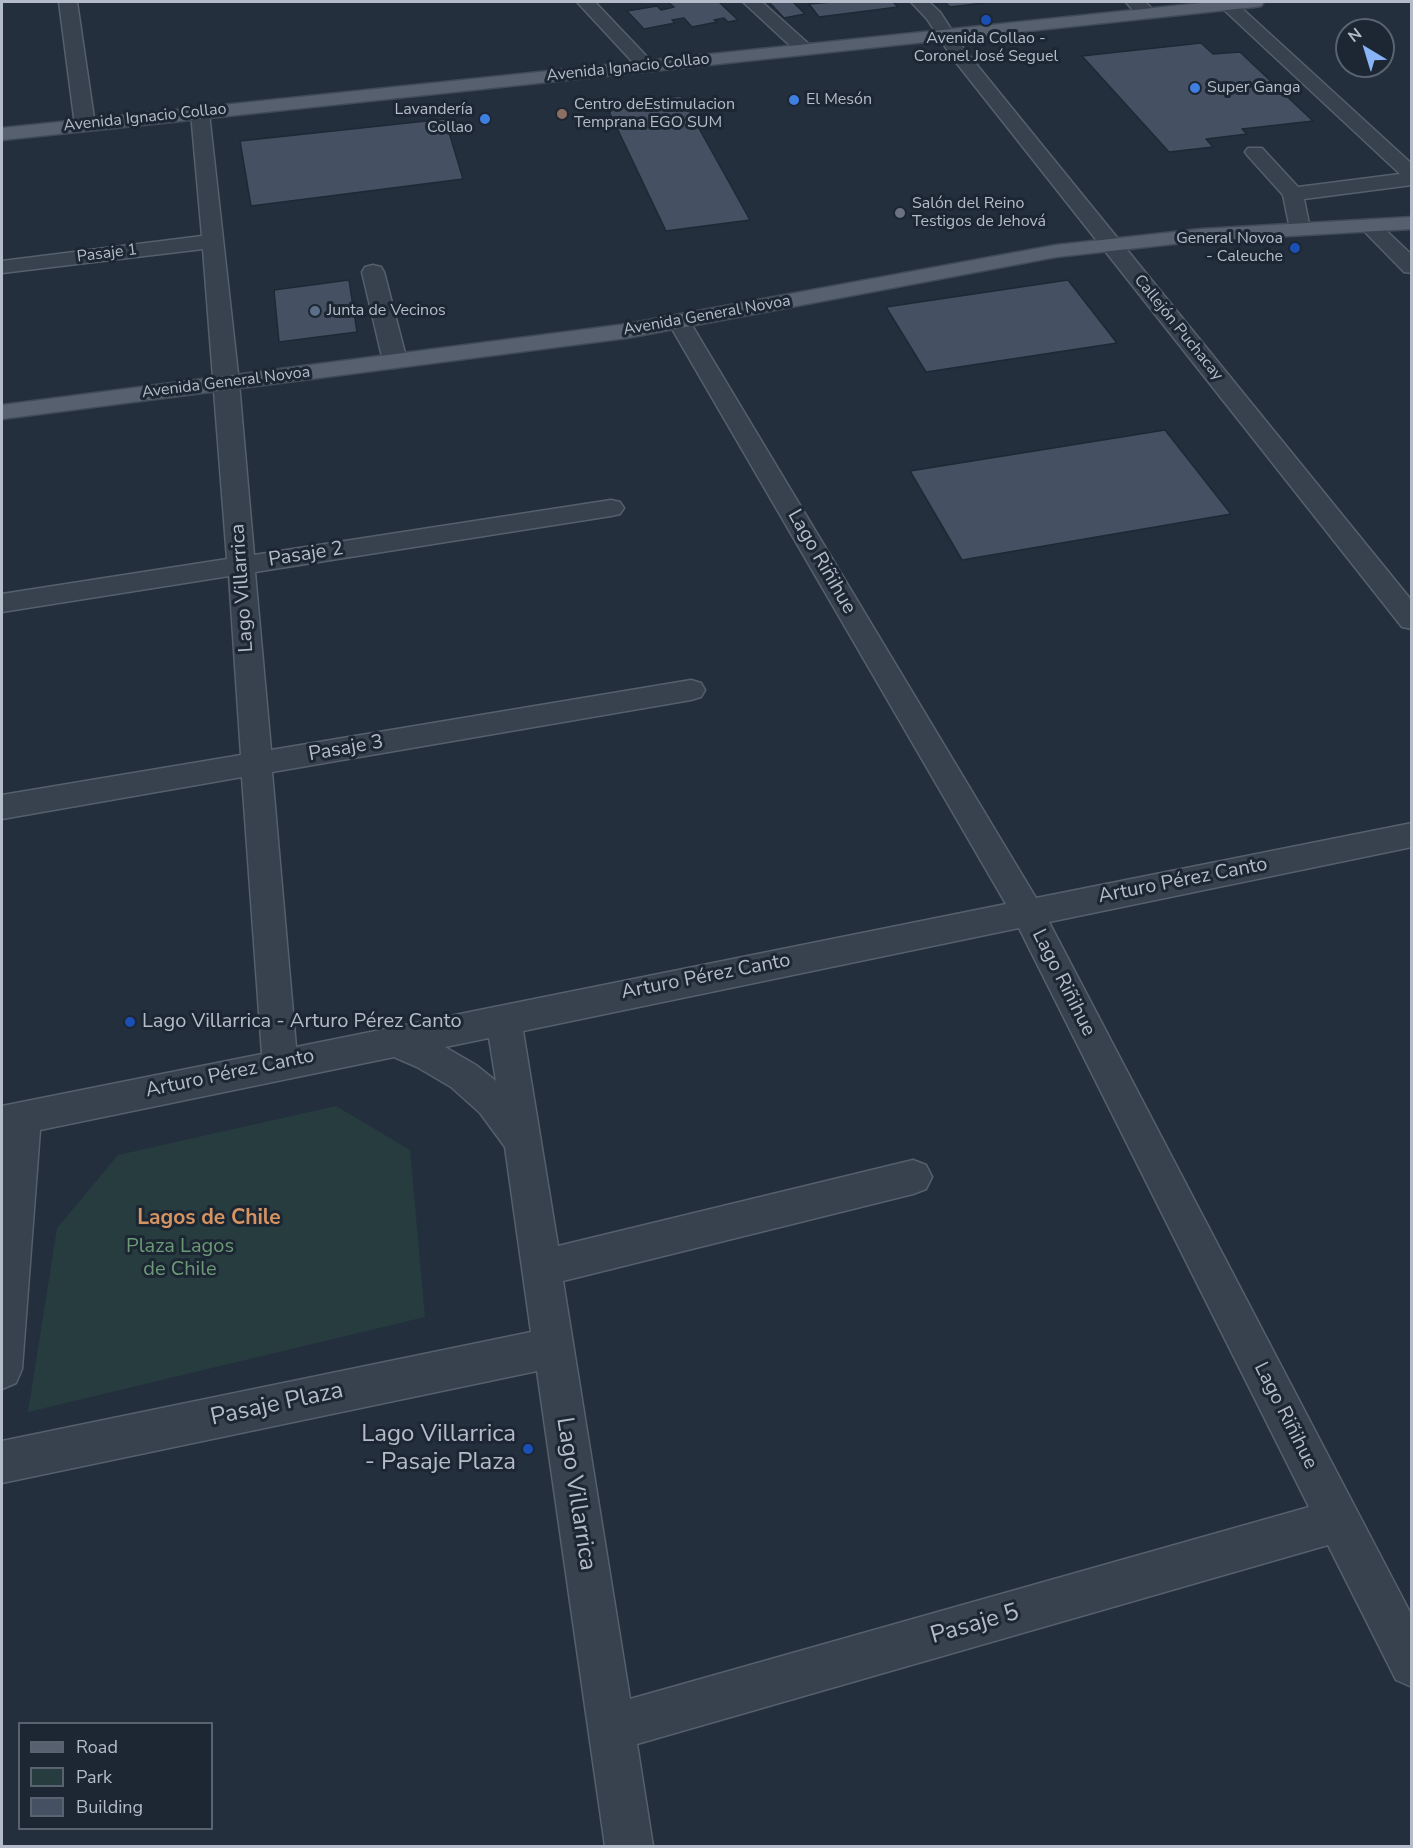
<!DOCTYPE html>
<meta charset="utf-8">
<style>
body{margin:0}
#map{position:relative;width:1413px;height:1848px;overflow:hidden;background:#242f3e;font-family:"Nunito Sans",sans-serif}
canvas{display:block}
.frame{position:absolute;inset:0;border:3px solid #b4bcc9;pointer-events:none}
.legend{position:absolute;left:18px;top:1722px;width:195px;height:108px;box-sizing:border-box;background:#1d2633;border:2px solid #59626f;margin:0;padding:8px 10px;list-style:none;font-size:18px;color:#b4bcc9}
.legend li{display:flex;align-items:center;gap:12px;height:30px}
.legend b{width:30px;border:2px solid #59626f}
.north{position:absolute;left:1335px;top:18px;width:60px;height:60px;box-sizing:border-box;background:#1d2633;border:2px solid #59626f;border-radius:50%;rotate:322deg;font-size:16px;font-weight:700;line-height:24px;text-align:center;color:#b4bcc9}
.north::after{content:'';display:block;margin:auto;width:21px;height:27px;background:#8ab4f8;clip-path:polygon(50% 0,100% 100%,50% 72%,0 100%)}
</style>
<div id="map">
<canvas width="1413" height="1848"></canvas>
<div class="frame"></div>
<ul class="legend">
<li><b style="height:8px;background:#56606e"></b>Road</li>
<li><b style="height:16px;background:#263c3f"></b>Park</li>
<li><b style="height:16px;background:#455162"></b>Building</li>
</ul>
<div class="north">N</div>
</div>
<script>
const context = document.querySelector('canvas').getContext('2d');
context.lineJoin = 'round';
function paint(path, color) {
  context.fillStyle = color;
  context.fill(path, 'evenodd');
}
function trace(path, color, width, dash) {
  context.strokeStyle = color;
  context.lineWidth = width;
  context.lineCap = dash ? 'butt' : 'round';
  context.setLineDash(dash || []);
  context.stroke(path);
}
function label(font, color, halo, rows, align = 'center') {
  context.font = font + ' "Nunito Sans",sans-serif';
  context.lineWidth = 6;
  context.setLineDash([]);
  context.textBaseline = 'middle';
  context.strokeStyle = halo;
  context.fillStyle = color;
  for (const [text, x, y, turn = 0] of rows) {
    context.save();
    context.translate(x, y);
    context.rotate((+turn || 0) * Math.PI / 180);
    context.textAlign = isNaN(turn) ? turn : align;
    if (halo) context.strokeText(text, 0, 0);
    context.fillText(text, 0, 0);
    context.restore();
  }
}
const green = new Path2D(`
 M336,1106L410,1150L425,1317L28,1412L57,1228L118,1155Z`);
const building = new Path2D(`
 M668,2H719L738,20L728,22L724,18L714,20L717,22L692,27L684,18L672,20L675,23L644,29L627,11L657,6L661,10L674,7Z
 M769,2H793L805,14L784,18Z
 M832,2H893L898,7L819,17L809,4Z
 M945,2H992L950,7Z
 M1201,43L1213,54L1240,52L1313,121L1242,129L1247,134L1206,139L1213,147L1169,152L1082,56Z
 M681,96L750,220L666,231L606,105Z
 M445,119L463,179L251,206L240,141Z
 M349,280L357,332L279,342L274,290Z
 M1068,280L1117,343L926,372L886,307Z
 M1165,430L1231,514L962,560L910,471Z`);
const minor = new Path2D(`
 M59,2H77L95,125L92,129H78L75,125Z
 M577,2H595L652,62L655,66L652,70H640Z
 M743,2H762L810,45L813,49L810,53H798Z
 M911,2H929L940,12L964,49L1412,601V629L1402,627L951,56L927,19Z
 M1126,2H1145L1157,13L1154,17C1142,20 1133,11 1126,2Z
 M1221,2H1235L1412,164V185L1304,199L1310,229L1307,233L1300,235L1293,233L1290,229L1283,195L1248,156L1245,152L1248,148H1262L1298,187L1400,174L1222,8L1219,4Z
 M200,107L207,109L209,113L239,383L254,555L611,500L620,502L624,508L620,514L611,516L255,572L271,750L691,680L701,683L705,690L701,697L691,700L272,772L296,1047L1006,904L668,322L671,317L679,315L687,317L690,322L1036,898L1412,823V847L1049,922L1412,1616V1687L1396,1680L1328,1545L637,1744L653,1846H605L537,1371L2,1483V1441L531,1332L505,1147L480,1113L451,1087L417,1067L394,1057L40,1130L22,1369L16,1383L2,1389V1106L262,1054L242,777L2,819V795L241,755L229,576L2,612V594L227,559L203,249L2,273V261L202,236L191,113L193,109ZM1019,928L1309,1507L630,1699L563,1281L913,1194L926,1189L932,1177L926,1165L913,1160L558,1246L523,1031ZM489,1038L496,1081L476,1065L445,1047Z
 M1370,220L1377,222L1412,255V273L1404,272L1363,230L1360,226L1363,222Z
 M373,265L381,267L384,272L407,361L403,366L395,368L387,366L383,361L362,272L365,267Z`);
const major = new Path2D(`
 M1211,2H1264L1261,6L1255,7L2,140V128Z
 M1412,217V229L1201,241L1056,257L627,338L2,419V405L627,324L1056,245L1201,229Z`);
const markers = [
 [986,20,6,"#1a4fb4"],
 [1195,88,6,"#3f7fe0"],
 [794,100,6,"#3f7fe0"],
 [562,114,6,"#8d6e63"],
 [485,119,6,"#3f7fe0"],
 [900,213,6,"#6b7280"],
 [1295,248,6,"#1a4fb4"],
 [315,311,6,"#5c6f8a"],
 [130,1022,6,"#1a4fb4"],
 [528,1449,6,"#1a4fb4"]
];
const farPoinames = [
 ["Avenida Collao -",986,39,"center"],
 ["Coronel José Seguel",986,57,"center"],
 ["Super Ganga",1207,88],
 ["El Mesón",806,100],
 ["Centro deEstimulacion",574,105],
 ["Temprana EGO SUM",574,123],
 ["Lavandería",473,110,"right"],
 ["Collao",473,128,"right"],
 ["Salón del Reino",912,204],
 ["Testigos de Jehová",912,222],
 ["General Novoa",1283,239,"right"],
 ["- Caleuche",1283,257,"right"],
 ["Junta de Vecinos",327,311]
];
const farStreetnames = [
 ["Avenida Ignacio Collao",628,68,-6],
 ["Avenida Ignacio Collao",145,118,-6],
 ["Pasaje 1",107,254,-7],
 ["Avenida General Novoa",707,316,-10],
 ["Callejón Puchacay",1178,328,51],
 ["Avenida General Novoa",226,383,-7]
];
const streetNames = [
 ["Pasaje 2",306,555,-9],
 ["Lago Riñihue",821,562,60],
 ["Lago Villarrica",243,588,-94],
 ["Pasaje 3",346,749,-10],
 ["Arturo Pérez Canto",1183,881,-11],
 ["Arturo Pérez Canto",706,977,-11],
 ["Lago Riñihue",1063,983,63],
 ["Arturo Pérez Canto",230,1074,-12],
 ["Lago Riñihue",1285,1416,63]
];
const poiNames = [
 ["Lago Villarrica - Arturo Pérez Canto",142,1022]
];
const parkNames = [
 ["Plaza Lagos",180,1247],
 ["de Chile",180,1270]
];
const neighbourhoodNames = [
 ["Lagos de Chile",209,1219]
];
const nearStreetnames = [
 ["Pasaje Plaza",277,1405,-12],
 ["Lago Villarrica",575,1494,81],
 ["Pasaje 5",975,1625,-16]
];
const nearPoinames = [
 ["Lago Villarrica",516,1435],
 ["- Pasaje Plaza",516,1463]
];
paint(green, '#263c3f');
paint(building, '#455162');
trace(building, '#1f2835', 1.5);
trace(minor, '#565f6c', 3);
trace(major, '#414a57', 3);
paint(minor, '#38414e');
paint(major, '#56606e');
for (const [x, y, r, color] of markers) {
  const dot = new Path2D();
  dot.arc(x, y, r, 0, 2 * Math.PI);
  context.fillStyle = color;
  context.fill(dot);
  trace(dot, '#1d2633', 2);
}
label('16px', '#b4bcc9', '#1d2633', farPoinames, 'left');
label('16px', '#b4bcc9', '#1d2633', farStreetnames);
label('20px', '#b4bcc9', '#1d2633', streetNames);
label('20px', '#b4bcc9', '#1d2633', poiNames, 'left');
label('20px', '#6b9a76', '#1d2633', parkNames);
label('bold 21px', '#d59563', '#1d2633', neighbourhoodNames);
label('24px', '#b4bcc9', '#1d2633', nearStreetnames);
label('24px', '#b4bcc9', '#1d2633', nearPoinames, 'right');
</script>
